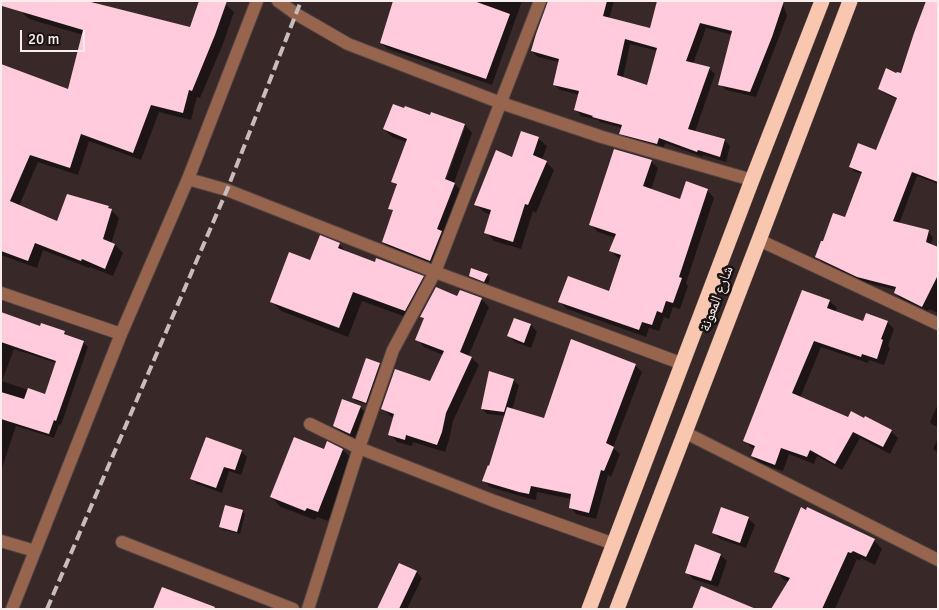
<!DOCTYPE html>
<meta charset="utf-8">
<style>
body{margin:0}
#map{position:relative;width:939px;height:610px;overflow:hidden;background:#382928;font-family:Signika,sans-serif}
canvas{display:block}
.frame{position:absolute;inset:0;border:2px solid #f9eeee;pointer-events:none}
.scale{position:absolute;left:20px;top:30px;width:65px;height:22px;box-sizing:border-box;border:2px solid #f9eeee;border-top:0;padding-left:6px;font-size:15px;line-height:18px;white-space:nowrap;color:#f9eeee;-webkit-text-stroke:4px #1a1313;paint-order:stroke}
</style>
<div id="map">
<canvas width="939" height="610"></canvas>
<div class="frame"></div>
<div class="scale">20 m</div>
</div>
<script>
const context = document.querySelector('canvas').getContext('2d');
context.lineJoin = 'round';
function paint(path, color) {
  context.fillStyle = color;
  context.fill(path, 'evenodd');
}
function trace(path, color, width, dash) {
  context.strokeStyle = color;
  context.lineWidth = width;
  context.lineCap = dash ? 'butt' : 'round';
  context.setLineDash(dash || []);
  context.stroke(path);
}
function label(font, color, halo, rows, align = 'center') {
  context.font = font + ' Signika,"Noto Naskh Arabic",sans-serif';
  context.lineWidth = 5;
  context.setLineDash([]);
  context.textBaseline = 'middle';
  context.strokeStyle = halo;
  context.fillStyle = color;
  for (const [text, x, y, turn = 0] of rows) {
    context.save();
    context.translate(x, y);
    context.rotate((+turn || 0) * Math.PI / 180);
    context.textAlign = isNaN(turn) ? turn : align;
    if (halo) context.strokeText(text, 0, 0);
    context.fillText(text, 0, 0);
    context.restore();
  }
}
const shadow = new Path2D(`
 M24,1H97L96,5L191,29L225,4L234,12L223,44L200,98L197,97L191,120L159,112L141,160L89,141L78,175L38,162L19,206L58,222L108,207L119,218L111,244L115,245L123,253L113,276L90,267L89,268L43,250L37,268L1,255V66L69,90L83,35L29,19L21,11Z
 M395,1H522L492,85L388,49L381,43Z
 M552,1H614L609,19L651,30L782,1L787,16L756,97L726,90L720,84L732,35L706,28L693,64L709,68L715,74L695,132L724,140L730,146L726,162L703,155V157L665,143L663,149L627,139L621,133L622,128L600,122L598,120L581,116L576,110L580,95L560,90L554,84L559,62L538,57L532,51ZM630,44L658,51L648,87L623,78Z
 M938,7V184L917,176L899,224L928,232L933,237L931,245L938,249V313L929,309L928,311L900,298L895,293L896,290L863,282L822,262L817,257L846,219L863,174L855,172L850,167L877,152L898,100L884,93L879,88L897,74L901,75Z
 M431,116L465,125L472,133L454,183L462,192L438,268L391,250L383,242L394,212L390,208L398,187L392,181L407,142L392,137L384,129ZM463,127H465L444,185L442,184Z
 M538,138L547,146L542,160L546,162L554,170L536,213L533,211L521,249L494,241L486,232L491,215L484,212L475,204L513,159Z
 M651,161L658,168L651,190L681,201L707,190L714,198L686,283L688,286L680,309L673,307L669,319L664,317L659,331L649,328L646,337L567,309L560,302L610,292L621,259L618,258L611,251L616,238L598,232L591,225Z
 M339,244L348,254L423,277L432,287L414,320L362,301L348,337L281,311L271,301L311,262Z
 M470,275H487L490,278L488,284L473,279Z
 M803,291L830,301L837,308L835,312L864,322H887L894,329L888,346L890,348L884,365L869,360L868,363L821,347L800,398L849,418L891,431L898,438L890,454L860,438L842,470L817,456L814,464L789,454L783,471L759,463L752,456L755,449L751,447L744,440Z
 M458,298L481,299L489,307L468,357L472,358L479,365L453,421L449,440L445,452L413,442L412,446L397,442L390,434L395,418L390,416L383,408L430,383L443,355L424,347L417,339L425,319L422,316Z
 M515,319L531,325L537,332L531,348L515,342L509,336Z
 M1,320L64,332L69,337L83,342L88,347L61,425L59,424L54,438L16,426L1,471ZM14,349L56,363L46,396L2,381Z
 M379,364L382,367L369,405L356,401L353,398Z
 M635,365L642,372L613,448L620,454L611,477L608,475L596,519L576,514L570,507L571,499L537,492L536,500L527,498L490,487L484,481L490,467L506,416L487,414L482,409L513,380L519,385L512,410L545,420Z
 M938,404V427L933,425L930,422Z
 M360,407L367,414L356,440L341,432L334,426Z
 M938,438V453L933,449Z
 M328,443L343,450L353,460L328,521L317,517L315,520L281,507L271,497L325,451Z
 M241,451L247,457L241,475L229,471L222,493L197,484L192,479Z
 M242,511L245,514L240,534L224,530L221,527Z
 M748,518L755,525L746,548L720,539L713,532Z
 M874,540L882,549L875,565L861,558L860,561L857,559L835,609H773L789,582L784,580L776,571Z
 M720,555L727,561L718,587L693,579L687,572Z
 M416,572L422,578L407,609H378Z`);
const building = new Path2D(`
 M2,1H87L190,27L199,1H227L215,35L192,91L189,90L183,113L151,105L133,153L81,134L70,168L30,155L10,201L57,221L67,194L109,206L108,208L112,209L103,239L115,244L105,269L82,259L81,261L35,243L28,261L1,251V64L68,89L83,30L2,6Z
 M393,1H474L510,14L486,79L380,43Z
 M548,1H607L603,16L650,28L657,1H784L772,37L750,92L718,85L732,31L700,23L686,61L710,67L688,129L725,139L720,157L698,150L697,152L659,138L657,144L619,134L622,125L592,117L593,116L574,110L579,91L553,85L559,59L531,51L536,34ZM625,39L657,48L647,85L617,75Z
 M926,1H938V182L912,172L893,221L929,230L926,242L938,247V275L922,307L894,293L896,287L857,277L815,257L821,241H823L833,213L845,217L862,172L849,167L858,143L876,150L897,98L878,89L886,68L896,73L897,72L901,73L914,33Z
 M393,104L404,108L405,106L430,115L431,112L465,124L445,179L455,183L437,229L442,231L430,261L382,242L393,210L388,209L397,184L391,182L407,139L383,129Z
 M521,131L539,137L533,155L547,161L528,205L525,204L513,242L484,233L491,210L474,205L496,150L512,157Z
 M614,149L652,160L643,186L680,199L686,181L708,189L679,277L682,278L673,303L666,301L662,313L657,311L652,325L642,322L639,330L558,302L568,276L609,291L621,255L609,251L616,234L589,225Z
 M320,235L340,243L338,248L375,262L376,258L424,276L405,311L353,292L339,328L270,302L289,252L310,260Z
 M471,268L488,274L484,282L469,276Z
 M436,287L457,296L460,290L482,298L460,352L472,357L446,413L442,432L437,445L406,435L405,440L388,435L394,414L381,409L395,369L430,381L444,351L415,340L424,318L420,317Z
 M802,290L830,300L827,308L863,321L866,313L888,321L881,339L883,340L877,359L862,354L861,357L814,341L792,393L848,417L851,411L864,418L865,416L892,430L883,447L853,432L835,464L810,450L807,457L781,448L775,465L751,456L755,446L743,441Z
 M1,312L40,326L41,323L65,331L64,334L84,341L56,421L54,420L49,434L1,419V392L24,399L28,388L45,394L56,361L1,342Z
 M514,318L531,324L524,343L507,336Z
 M571,339L636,364L606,443L614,447L604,471L601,470L589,513L569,508L571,494L531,486L529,494L519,492L482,481L488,465L489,466L507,407L544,418Z
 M366,358L380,363L366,403L352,398Z
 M489,371L514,379L504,412L481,409Z
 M342,399L361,406L350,434L333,426Z
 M206,437L242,450L235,470L224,467L216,488L190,479Z
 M294,437L324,449L327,441L343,449L318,512L307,508L305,511L270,497Z
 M225,505L243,510L237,532L219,527Z
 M721,507L749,517L740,543L712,533Z
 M801,507L806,510L807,507L875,539L866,557L853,551L851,553L848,552L822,609H771L790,578L774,572Z
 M695,544L721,554L711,581L685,573Z
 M399,563L417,571L399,609H377Z
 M701,586L756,609H692Z
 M162,587L215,607L214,609H153Z`);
const street = new Path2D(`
 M278,1L296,14L348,44L501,103L602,137L752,180
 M188,179L227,190L435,272L683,364
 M759,240L938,324
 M1,293L121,334
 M310,424L359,448L494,501L614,544
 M684,432L938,560
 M1,541L35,551
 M122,542L293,609
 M12,609L121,334L188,179L257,1
 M308,609L359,448L393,350L435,272L540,1`);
const highway = new Path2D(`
 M589,609L752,180L822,1
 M617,609L759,240L850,1`);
const rail = new Path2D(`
 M47,609L227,190L301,1`);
const streetNames = [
 ["شارع المعونة",717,299,-69]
];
paint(shadow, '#0007');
paint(building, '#ffcbdd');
trace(street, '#534544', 14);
trace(highway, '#534544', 16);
trace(street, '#97644e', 12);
trace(highway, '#f9c6b0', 15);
trace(rail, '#c8bcbc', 4, [10, 5]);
label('15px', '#f9eeee', '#1a1313', streetNames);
</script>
